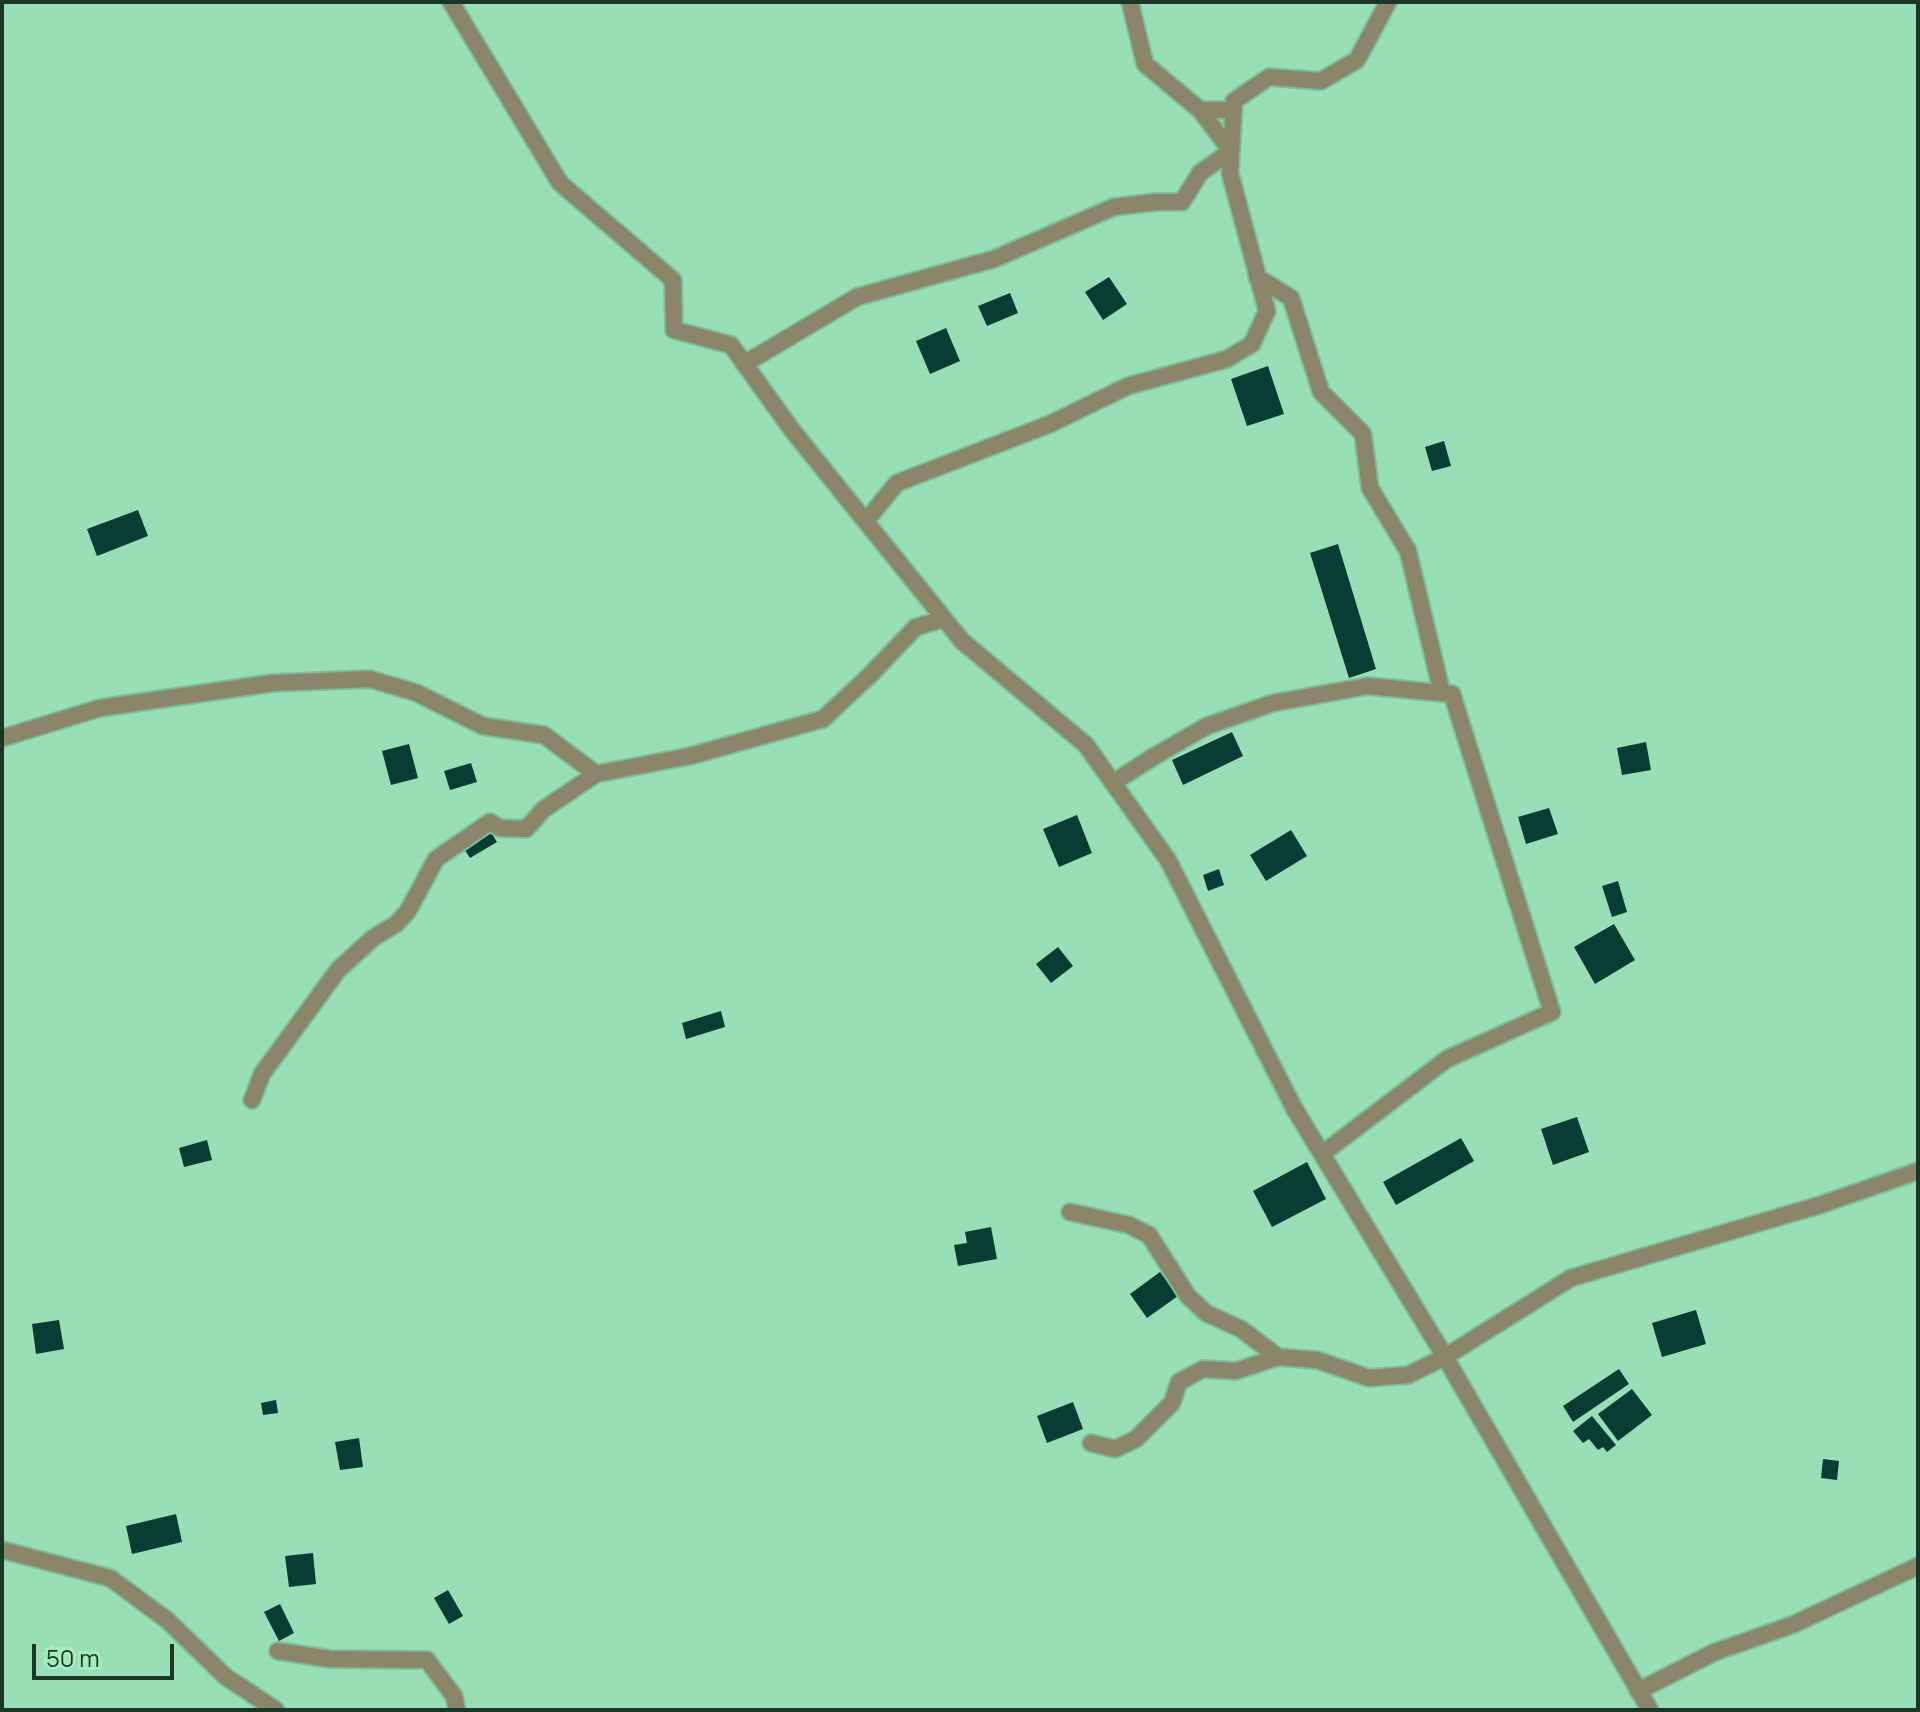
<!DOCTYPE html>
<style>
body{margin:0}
#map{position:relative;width:1920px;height:1712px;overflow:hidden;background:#98deb6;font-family:Manrope,sans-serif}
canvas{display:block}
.frame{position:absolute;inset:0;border:4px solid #193626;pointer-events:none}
.scale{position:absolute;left:32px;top:1644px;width:142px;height:36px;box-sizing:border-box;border:4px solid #193626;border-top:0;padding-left:10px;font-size:24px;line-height:28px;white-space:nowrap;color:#193626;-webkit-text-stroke:6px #a5ebc3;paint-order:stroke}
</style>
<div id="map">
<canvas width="1920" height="1712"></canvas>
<div class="frame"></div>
<div class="scale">50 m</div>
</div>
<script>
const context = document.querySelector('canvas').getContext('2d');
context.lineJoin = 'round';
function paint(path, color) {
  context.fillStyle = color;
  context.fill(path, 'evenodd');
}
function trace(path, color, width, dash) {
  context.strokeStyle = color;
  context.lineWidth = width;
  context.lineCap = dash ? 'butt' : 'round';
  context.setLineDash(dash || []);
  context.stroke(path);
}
const building = new Path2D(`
 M1109,277L1127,304L1103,320L1085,292Z
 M1010,293L1018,313L987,326L978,306Z
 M946,328L960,361L930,374L916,341Z
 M1268,366L1284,414L1247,426L1231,379Z
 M1444,441L1451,466L1432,471L1425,447Z
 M138,510L148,536L97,556L87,529Z
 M1338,544L1376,669L1349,678L1310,553Z
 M1232,732L1243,756L1183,785L1172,760Z
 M1646,742L1651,770L1622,775L1617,748Z
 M409,744L418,778L391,785L382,751Z
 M471,763L477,782L450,790L444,771Z
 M1549,808L1558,834L1526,844L1518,817Z
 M1077,815L1092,853L1059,867L1043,829Z
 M488,827L497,842L470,858L461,844Z
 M1291,830L1307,856L1266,881L1250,855Z
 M1219,869L1224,885L1208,891L1203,875Z
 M1618,881L1627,912L1612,917L1602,886Z
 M1614,924L1635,960L1595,984L1574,947Z
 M1058,947L1073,966L1051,983L1036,964Z
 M721,1011L725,1027L686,1039L682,1023Z
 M1577,1117L1589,1152L1553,1165L1541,1129Z
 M1461,1138L1474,1161L1396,1205L1383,1182Z
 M207,1140L212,1160L184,1167L179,1148Z
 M1307,1162L1326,1199L1272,1227L1253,1191Z
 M991,1227L997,1259L958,1266L954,1245L967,1243L965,1232Z
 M1160,1272L1178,1296L1147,1318L1130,1294Z
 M1696,1310L1706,1344L1662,1357L1652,1323Z
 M59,1320L64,1349L36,1354L32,1324Z
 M1619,1369L1629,1384L1573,1422L1563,1406Z
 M1632,1389L1652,1415L1618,1441L1598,1414Z
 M276,1400L278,1413L263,1415L261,1403Z
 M1073,1402L1083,1429L1047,1443L1037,1416Z
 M1592,1416L1616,1445L1607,1452L1603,1447L1598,1450L1589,1439L1583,1443L1573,1431Z
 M359,1438L363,1467L340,1470L335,1442Z
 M1823,1459L1839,1461L1837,1480L1821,1478Z
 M176,1514L182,1542L132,1554L126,1526Z
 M313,1553L316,1584L289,1587L285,1556Z
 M448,1590L463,1616L449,1624L434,1598Z
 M280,1604L294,1633L279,1641L264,1612Z`);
const street = new Path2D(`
 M451,2L560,183L673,280L674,330L731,345L792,430L962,641L1086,745L1168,860L1294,1108L1445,1357L1650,1710
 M1130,2L1145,64L1200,110
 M1257,277L1291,298L1321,392L1363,434L1370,488L1408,551L1442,693
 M744,364L857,297L994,259L1114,207L1156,202H1182L1200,173L1231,151L1200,110H1233
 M866,521L897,483L1050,424L1128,386L1227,359L1252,344L1267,311L1230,173L1234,101L1269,77L1321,81L1357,60L1388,2
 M2,738L100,708L273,683L370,679L417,693L483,726L544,735L596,774L690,756L823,719L870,675L916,627L944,619
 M1113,783L1153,757L1207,726L1273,703L1368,686L1452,694L1552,1012L1447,1059L1322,1154
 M252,1100L262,1074L338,970L373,938L396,924L408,911L436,859L490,822L500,828L526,829L544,809L596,774
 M1070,1212L1129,1225L1149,1235L1188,1296L1206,1313L1241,1329L1278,1357
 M1091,1443L1115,1449L1136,1439L1172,1403L1179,1382L1203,1369L1236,1371L1278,1357L1317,1360L1369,1378L1408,1375L1445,1357L1571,1278L1820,1205L1918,1171
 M2,1550L110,1578L167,1620L226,1677L276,1710
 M278,1651L330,1659L427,1660L454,1696L457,1710
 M1638,1691L1715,1652L1792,1625L1918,1566`);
paint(building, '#093d34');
trace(street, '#7fbc99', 20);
trace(street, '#8b856a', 16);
</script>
